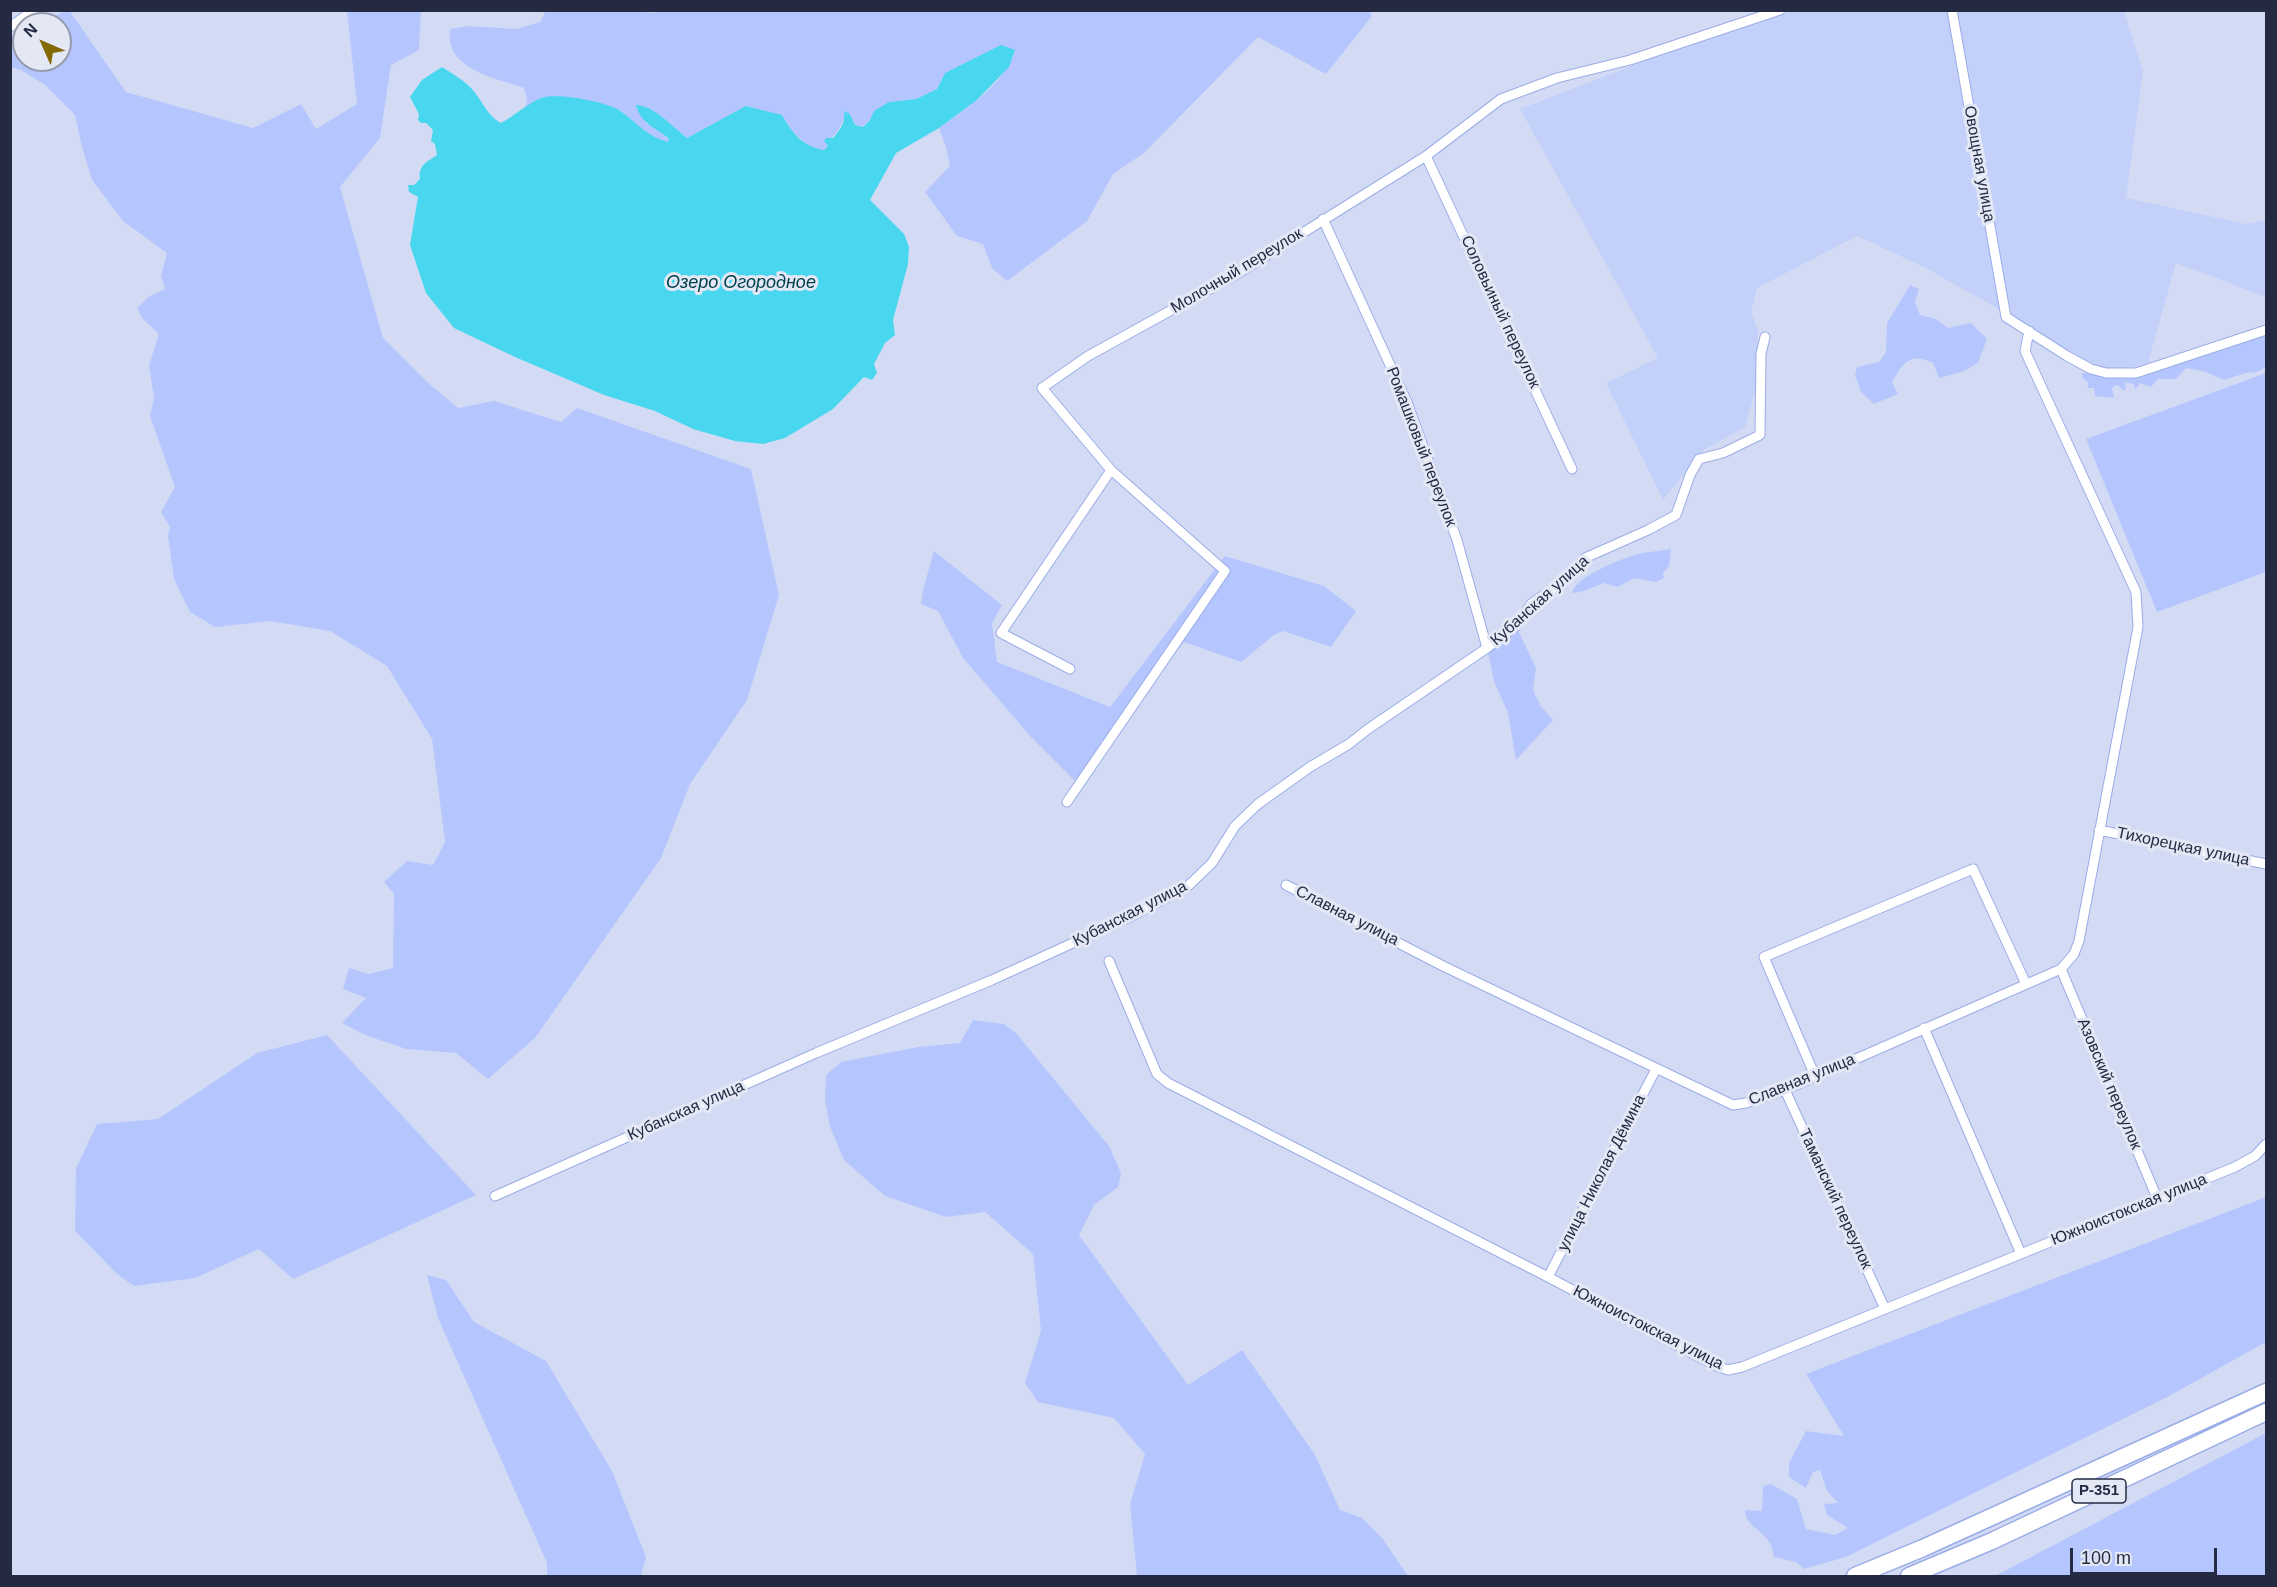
<!DOCTYPE html>
<meta charset="utf-8">
<style>
body{margin:0}
#map{position:relative;width:2277px;height:1587px;overflow:hidden;background:#d3dbf4;font-family:Arial,sans-serif}
canvas{display:block}
.frame{position:absolute;inset:0;border:12px solid #232a42;pointer-events:none}
.north{position:absolute;left:12px;top:12px;width:60px;height:60px;box-sizing:border-box;background:#e4e8f5;border:2px solid #979cad;border-radius:50%;rotate:315deg;font-size:16px;font-weight:700;line-height:24px;text-align:center;color:#232a42}
.north::after{content:'';display:block;margin:auto;width:21px;height:27px;background:#846a04;clip-path:polygon(50% 0,100% 100%,50% 72%,0 100%)}
.scale{position:absolute;left:2070px;top:1548px;width:147px;height:27px;box-sizing:border-box;border:3px solid #232a42;border-top:0;padding-left:8px;font-size:18px;line-height:21px;white-space:nowrap;color:#232a42;-webkit-text-stroke:4px #e4e8f5;paint-order:stroke}
</style>
<div id="map">
<canvas width="2277" height="1587"></canvas>
<div class="frame"></div>
<div class="north">N</div>
<div class="scale">100 m</div>
</div>
<script>
const context = document.querySelector('canvas').getContext('2d');
context.lineJoin = 'round';
function paint(path, color) {
  context.fillStyle = color;
  context.fill(path, 'evenodd');
}
function trace(path, color, width, dash) {
  context.strokeStyle = color;
  context.lineWidth = width;
  context.lineCap = dash ? 'butt' : 'round';
  context.setLineDash(dash || []);
  context.stroke(path);
}
function label(font, color, halo, rows, align = 'center') {
  context.font = font + ' Arial,sans-serif';
  context.lineWidth = 6;
  context.setLineDash([]);
  context.textBaseline = 'middle';
  context.strokeStyle = halo;
  context.fillStyle = color;
  for (const [text, x, y, turn = 0] of rows) {
    context.save();
    context.translate(x, y);
    context.rotate((+turn || 0) * Math.PI / 180);
    context.textAlign = isNaN(turn) ? turn : align;
    if (halo) context.strokeText(text, 0, 0);
    context.fillText(text, 0, 0);
    context.restore();
  }
}
const built = new Path2D(`
 M1790,11H2124L2143,72L2126,198L2246,224L2266,220V297L2176,263L2148,363L2117,371L2080,363L2067,350L2009,315L1924,267L1857,236L1757,288L1751,312L1758,331L1756,388L1745,427L1702,451L1663,500L1606,383L1658,358L1520,109L1660,55Z`);
const green = new Path2D(`
 M69,10L126,92L253,128L301,104L316,129L357,104L347,11H421L419,50L391,65L380,138L340,187L383,338L427,382L458,408L494,401L561,422L577,408L751,469L779,595L747,700L690,784L661,858L535,1038L488,1079L456,1053L406,1049L365,1035L342,1023L366,998L343,989L349,968L368,974L393,968L394,894L384,882L407,861L433,865L445,842L432,739L387,666L330,631L270,621L215,627L190,612L174,579L168,536L170,527L161,512L175,487L150,416L154,398L149,365L159,334L142,318L137,308L150,296L165,289L161,276L167,253L123,221L92,180L82,147L75,115L45,85L21,70L11,67V36L24,28V60H60V24H34Z
 M546,10H638L650,13L668,10H1369L1372,16L1326,74L1258,37L1144,153L1113,174L1087,221L1007,281L992,268L983,244L957,236L925,192L950,166L946,147L939,128C966,108 1005,85 1015,50L966,63L945,73L937,89L916,99L889,102L862,127L855,125L850,114C838,122 842,135 824,141L828,146L824,150L809,147L790,129L783,116L747,106L687,138L653,111L645,123L656,128L669,140L668,142L655,139L644,131L620,110L542,97L525,109L527,99L524,88C495,78 444,69 450,29L469,26L517,29L540,22Z
 M1910,285L1919,289L1915,302L1920,315L1936,319L1948,328L1971,323L1987,339L1978,363L1962,372L1939,378L1933,363C1909,352 1904,362 1892,382L1898,394L1874,404L1861,392L1855,375L1857,367L1879,362L1886,352L1887,323Z
 M2266,335V367L2257,372L2246,373L2224,380L2203,371L2186,368L2176,379H2158L2151,387L2140,383L2135,390L2134,384L2125,382L2126,390H2123L2119,386L2116,385L2112,388L2114,398L2095,396L2094,388H2087L2089,383L2083,379L2082,373H2088L2137,377Z
 M2266,373V572L2157,612L2086,439Z
 M1671,549L1669,566L1663,573L1664,578L1656,582L1634,578L1618,587L1604,583L1584,591L1572,593C1575,577 1619,560 1634,555C1645,552 1659,551 1671,549Z
 M934,551L1002,605L992,623L997,662L1110,707L1225,556L1324,586L1356,611L1331,647L1283,631L1274,635L1241,662L1184,642L1075,781L1031,737L963,658L938,611L921,604L923,590Z
 M1516,626L1536,668L1533,690L1540,705L1553,720L1516,760L1508,713L1494,681L1487,648Z
 M973,1020L1004,1024L1016,1033L1109,1146L1121,1173L1118,1187L1094,1205L1079,1235L1188,1385L1242,1350L1315,1455L1340,1510L1362,1518L1382,1538L1408,1576H1137L1130,1504L1145,1454L1114,1418L1038,1402L1025,1383L1041,1331L1033,1254L985,1212L946,1217L885,1196L844,1160L830,1127L825,1100L826,1075L841,1062L918,1047L960,1043Z
 M327,1035L476,1195L293,1279L259,1249L195,1278L134,1286L117,1274L75,1231L76,1169L97,1124L158,1119L257,1053Z
 M2266,1197V1342L2171,1395L1846,1557L1804,1569L1796,1562L1774,1557C1773,1552 1772,1545 1769,1542C1762,1529 1745,1526 1745,1510L1762,1511L1763,1486L1771,1484L1797,1499L1806,1529L1835,1535L1848,1528L1827,1515L1824,1504L1838,1503L1827,1491L1820,1470L1813,1472L1806,1488L1789,1477V1463L1806,1431L1844,1436L1806,1374Z
 M427,1275L446,1280L474,1322L546,1361L612,1471L646,1557L641,1576H547V1563L438,1318Z
 M2266,1433V1576H1995Z`);
const water = new Path2D(`
 M1001,45L1015,50L1009,67L977,100L939,128L896,153L870,200L904,234L909,247L908,264L893,320L895,335L885,343L874,364L877,373L872,380L864,377L833,409L785,438L763,444L735,441L693,429L655,411L604,395L515,357L454,328L426,293L410,245L418,197L409,192L408,185H414L420,179C418,165 427,162 437,155L435,144L431,141L433,130L426,123H421L418,120L419,114L410,97L422,80L442,67C451,73 462,79 470,87C482,99 486,115 501,123C514,116 527,104 541,98C556,92 610,102 622,112C638,124 648,137 668,142L669,139C655,127 641,124 636,105C653,105 673,127 687,138L746,106L782,115C793,134 802,146 824,150L828,146L824,141L826,138H833C840,130 846,122 844,111L850,114L855,125L863,127L870,120L874,111L889,102L916,99L937,89L945,73Z`);
const street = new Path2D(`
 M1952,10L2006,317L2067,356L2091,369L2106,373H2136L2266,330
 M10,27L34,10
 M1426,156L1572,469
 M1323,219L1407,402L1457,540L1487,648
 M1070,669L1001,633L1111,470L1042,388L1088,356L1237,274L1426,156L1501,99L1557,78L1630,60L1780,10
 M1067,802L1225,571L1111,470
 M2099,830L2266,864
 M1286,885L1443,966L1733,1105L1746,1103L1785,1090L2061,969L2074,954L2079,941L2138,627L2136,592L2025,351L2029,331
 M1109,961L1157,1074L1168,1083L1548,1277L1716,1366L1728,1370L1742,1367L2235,1167L2255,1156L2266,1144
 M2061,969L2157,1198
 M1924,1028L2021,1254
 M1815,1076L1764,957L1973,869L2026,984
 M1785,1090L1885,1309
 M495,1196L816,1053L992,980L1136,914L1187,887L1212,863L1235,826L1258,804L1310,767L1349,744L1368,729L1487,648L1516,626L1531,604L1568,578L1585,558L1648,530L1676,515L1690,475L1699,459L1723,453L1760,435L1761,354L1765,337
 M1548,1277L1656,1069`);
const highway = new Path2D(`
 M1855,1576L1923,1548L2266,1392
 M1909,1576L1992,1541L2266,1412`);
const shields = [
 [2099,1491,54]
];
const shieldNames = [
 ["Р-351",2099,1491]
];
const streetNames = [
 ["Овощная улица",1979,164,80],
 ["Молочный переулок",1237,271,-31],
 ["Соловьиный переулок",1500,312,65],
 ["Ромашковый переулок",1421,447,69],
 ["Кубанская улица",1540,601,-42],
 ["Тихорецкая улица",2183,847,12],
 ["Кубанская улица",1130,914,-27],
 ["Славная улица",1347,916,27],
 ["Славная улица",1802,1080,-22],
 ["Азовский переулок",2109,1084,67],
 ["Кубанская улица",686,1111,-24],
 ["улица Николая Дёмина",1602,1173,-63],
 ["Таманский переулок",1835,1199,65],
 ["Южноистокская улица",2129,1210,-22],
 ["Южноистокская улица",1648,1328,27]
];
const waterNames = [
 ["Озеро Огородное",741,283]
];
paint(built, '#c3d0f9');
paint(green, '#b5c6fe');
paint(water, '#48d7ef');
trace(street, '#9aace8', 11);
trace(highway, '#9aace8', 19);
trace(street, '#fff', 9);
trace(highway, '#fff', 16);
for (const [x, y, w] of shields) {
  const box = new Path2D();
  box.roundRect(x - w / 2, y - 12, w, 24, 4.5);
  context.fillStyle = '#e4e8f5';
  context.fill(box);
  trace(box, '#232a42', 1.5);
}
label('bold 15px', '#232a42', null, shieldNames);
label('16px', '#232a42', '#e4e8f5', streetNames);
label('italic 18px', '#00424c', '#e4e8f5', waterNames);
</script>
